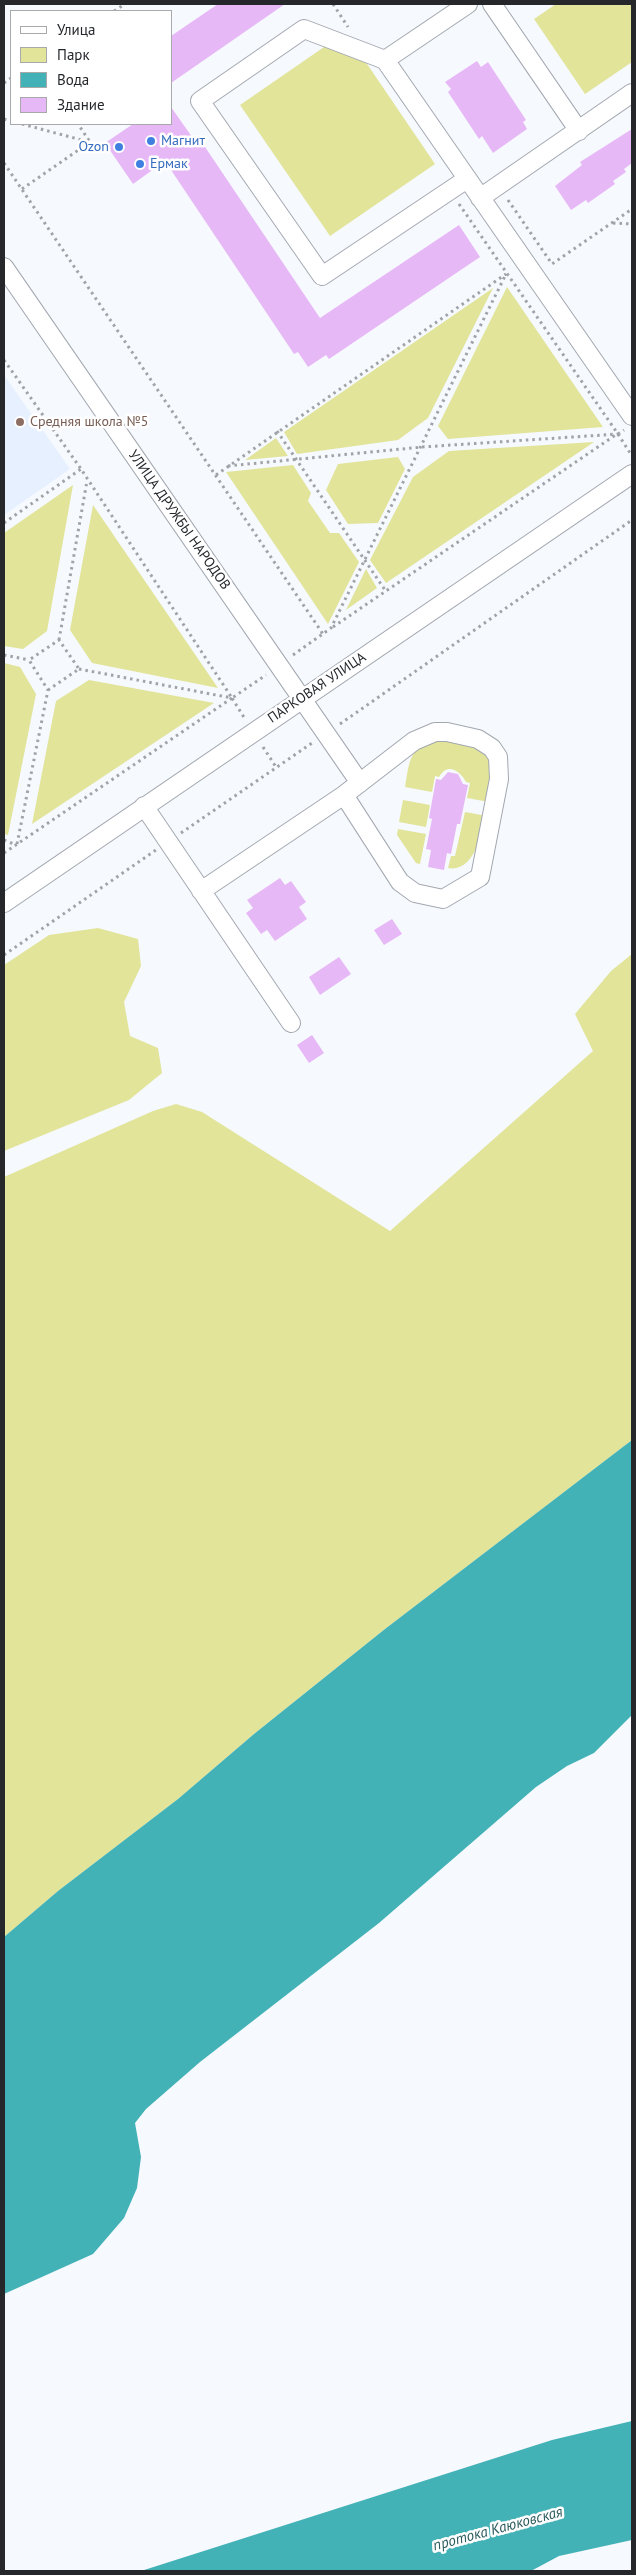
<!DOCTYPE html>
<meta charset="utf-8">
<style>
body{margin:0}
#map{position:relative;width:636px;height:2575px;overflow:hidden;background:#f6f9fe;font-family:"PT Sans",sans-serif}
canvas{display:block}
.frame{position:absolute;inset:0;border:5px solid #25272a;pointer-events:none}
.legend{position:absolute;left:10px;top:10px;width:162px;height:115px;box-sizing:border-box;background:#fff;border:1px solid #a8a9aa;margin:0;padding:6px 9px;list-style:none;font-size:15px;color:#25272a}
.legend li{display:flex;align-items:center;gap:10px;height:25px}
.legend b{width:25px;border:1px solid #a8a9aa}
</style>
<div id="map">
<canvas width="636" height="2575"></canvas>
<div class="frame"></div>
<ul class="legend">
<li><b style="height:6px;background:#fff"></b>Улица</li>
<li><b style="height:14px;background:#e1e499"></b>Парк</li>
<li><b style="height:14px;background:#43b2b7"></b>Вода</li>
<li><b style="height:14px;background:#e7b8f6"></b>Здание</li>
</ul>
</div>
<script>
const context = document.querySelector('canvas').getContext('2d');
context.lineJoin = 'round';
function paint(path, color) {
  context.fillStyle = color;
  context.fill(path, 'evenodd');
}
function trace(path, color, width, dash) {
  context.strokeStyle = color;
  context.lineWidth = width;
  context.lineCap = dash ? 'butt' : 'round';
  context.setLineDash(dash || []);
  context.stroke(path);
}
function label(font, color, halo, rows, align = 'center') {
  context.font = font + ' "PT Sans",sans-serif';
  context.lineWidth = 5;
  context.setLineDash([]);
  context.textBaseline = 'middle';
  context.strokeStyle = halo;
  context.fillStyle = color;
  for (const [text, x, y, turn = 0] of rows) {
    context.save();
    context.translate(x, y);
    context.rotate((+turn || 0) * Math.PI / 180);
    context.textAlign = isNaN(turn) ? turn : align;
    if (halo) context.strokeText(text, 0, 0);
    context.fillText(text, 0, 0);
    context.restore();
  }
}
const built = new Path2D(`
 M4,375L70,469L4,515Z`);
const green = new Path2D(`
 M556,4H632V62L585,94L534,19Z
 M327,45L363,58L435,164L330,236L240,105Z
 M507,287L603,427L448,439L438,426Z
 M493,288L428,418L398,440L297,454L284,432Z
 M276,438L288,456L245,460Z
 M594,442L386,583L370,560L413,477L449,451Z
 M398,457L405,469L378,523L348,524L326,490L338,464Z
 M293,465L311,493L308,501L330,533H339L359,562L328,624L226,472Z
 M73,485L47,631L23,649L4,646V533Z
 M93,505L218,688L92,663L70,630Z
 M366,569L377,588L346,610Z
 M4,663L20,667L36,694L8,835L4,834Z
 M89,680L214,703L32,824L56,701Z
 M438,740C486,744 499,753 489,802L467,798L470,783L466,782C461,772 448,761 439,777L435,776L432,792L405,787C410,760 408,748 438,740Z
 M403,800L430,805L426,827L399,822Z
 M465,812L487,816C482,833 474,873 448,868L451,856H455Z
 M398,829L426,834L420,864L416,863L397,835Z
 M98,928L138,939L141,966L124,1002L130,1036L158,1048L162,1073L129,1100L4,1151V965L49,935Z
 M632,954V1440L385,1629L254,1734L178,1799L58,1891L4,1937V1177L153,1111L176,1104L202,1112L390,1231L593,1051L575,1014L611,971Z`);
const water = new Path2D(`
 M632,1440V1715L594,1753L567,1766L536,1787L379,1923L200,2062L146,2109L135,2123L141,2157L137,2188L124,2218L93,2254L4,2294V1937L58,1891L178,1799L254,1734L385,1629Z
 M632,2421V2540L559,2556L531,2571H141L552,2440Z`);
const building = new Path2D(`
 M218,4H285L171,83V36Z
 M477,61L481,67L488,62L526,120L523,122L527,129L493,153L482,136L479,139L448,92L451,89L445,82Z
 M171,107L197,144L201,141L320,318L459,225L480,257L329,359L326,355L308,367L298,352L294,354L165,161L133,184L105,143L133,124H171Z
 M632,129V163L624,169L626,172L613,181L615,184L588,203L586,200L571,210L555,186L582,165L580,162Z
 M448,772L458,774L463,784L468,785L460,824H457L451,854L447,853L444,870L428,867L431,850L426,849L432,819L429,818L436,779L441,780Z
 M280,878L285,885L291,881L306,902L299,907L307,919L275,941L267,930L261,934L246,913L253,908L247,900Z
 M392,919L402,934L384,945L374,930Z
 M339,957L351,974L320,995L309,977Z
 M312,1035L324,1053L309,1063L297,1045Z`);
const path = new Path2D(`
 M333,4L348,27
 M114,11L125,4
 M4,83L11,78
 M4,119L11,121
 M22,124L89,142
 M4,163L323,634
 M22,189L90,142L78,124
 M508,200L552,264L632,209
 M459,204L618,434L624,430
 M613,223L632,224
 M4,360L81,469L232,698L266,675
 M277,431L385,590
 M618,434L632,456
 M228,466L422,447L618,434
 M216,475L506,274
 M4,523L81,469
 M333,627L617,434
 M59,640L87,481
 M4,655L29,660
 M293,655L331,628L506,274
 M79,669L232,698L245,719
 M340,724L632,520
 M263,747L276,767
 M181,833L312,743
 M4,840L16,845
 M17,844L48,690L29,660L59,640L79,669L48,690
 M4,853L232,698
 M4,955L156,850`);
const minor = new Path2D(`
 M492,4L579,131
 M385,60L468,4
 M467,179L322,276L200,101L304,29L385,60L632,416
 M480,198L632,93
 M4,267L360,783
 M144,806L291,1023
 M201,891L344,795L414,741L435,732H447L478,739L492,748L498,757L499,779L480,877L443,899L415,893L400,882L344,795
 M4,903L632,474`);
const markers = [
 [151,141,5,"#3f7fe0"],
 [119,147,5,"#3f7fe0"],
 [140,164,5,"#3f7fe0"],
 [20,422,5,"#8d6e63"]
];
const shopNames = [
 ["Магнит",161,141],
 ["Ozon",109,147,"right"],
 ["Ермак",150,164]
];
const educationNames = [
 ["Средняя школа №5",30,422]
];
const streetNames = [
 ["УЛИЦА ДРУЖБЫ НАРОДОВ",179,520,55],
 ["ПАРКОВАЯ УЛИЦА",317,688,-34]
];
const waterNames = [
 ["протока Каюковская",498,2529,-15]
];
paint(built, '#e6f0ff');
paint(green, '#e1e499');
paint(water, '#43b2b7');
paint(building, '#e7b8f6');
trace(minor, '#a3a8b0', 20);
trace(path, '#a0a3a7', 3, [2.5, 4]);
trace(minor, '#fff', 18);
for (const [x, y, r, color] of markers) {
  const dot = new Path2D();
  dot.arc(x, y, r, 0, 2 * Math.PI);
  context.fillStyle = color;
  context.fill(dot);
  trace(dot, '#fff', 2);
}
label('14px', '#366cbe', '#fff', shopNames, 'left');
label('14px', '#785e54', '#fff', educationNames, 'left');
label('14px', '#25272a', '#fff', streetNames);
label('italic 15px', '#2b5b5d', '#fff', waterNames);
</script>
